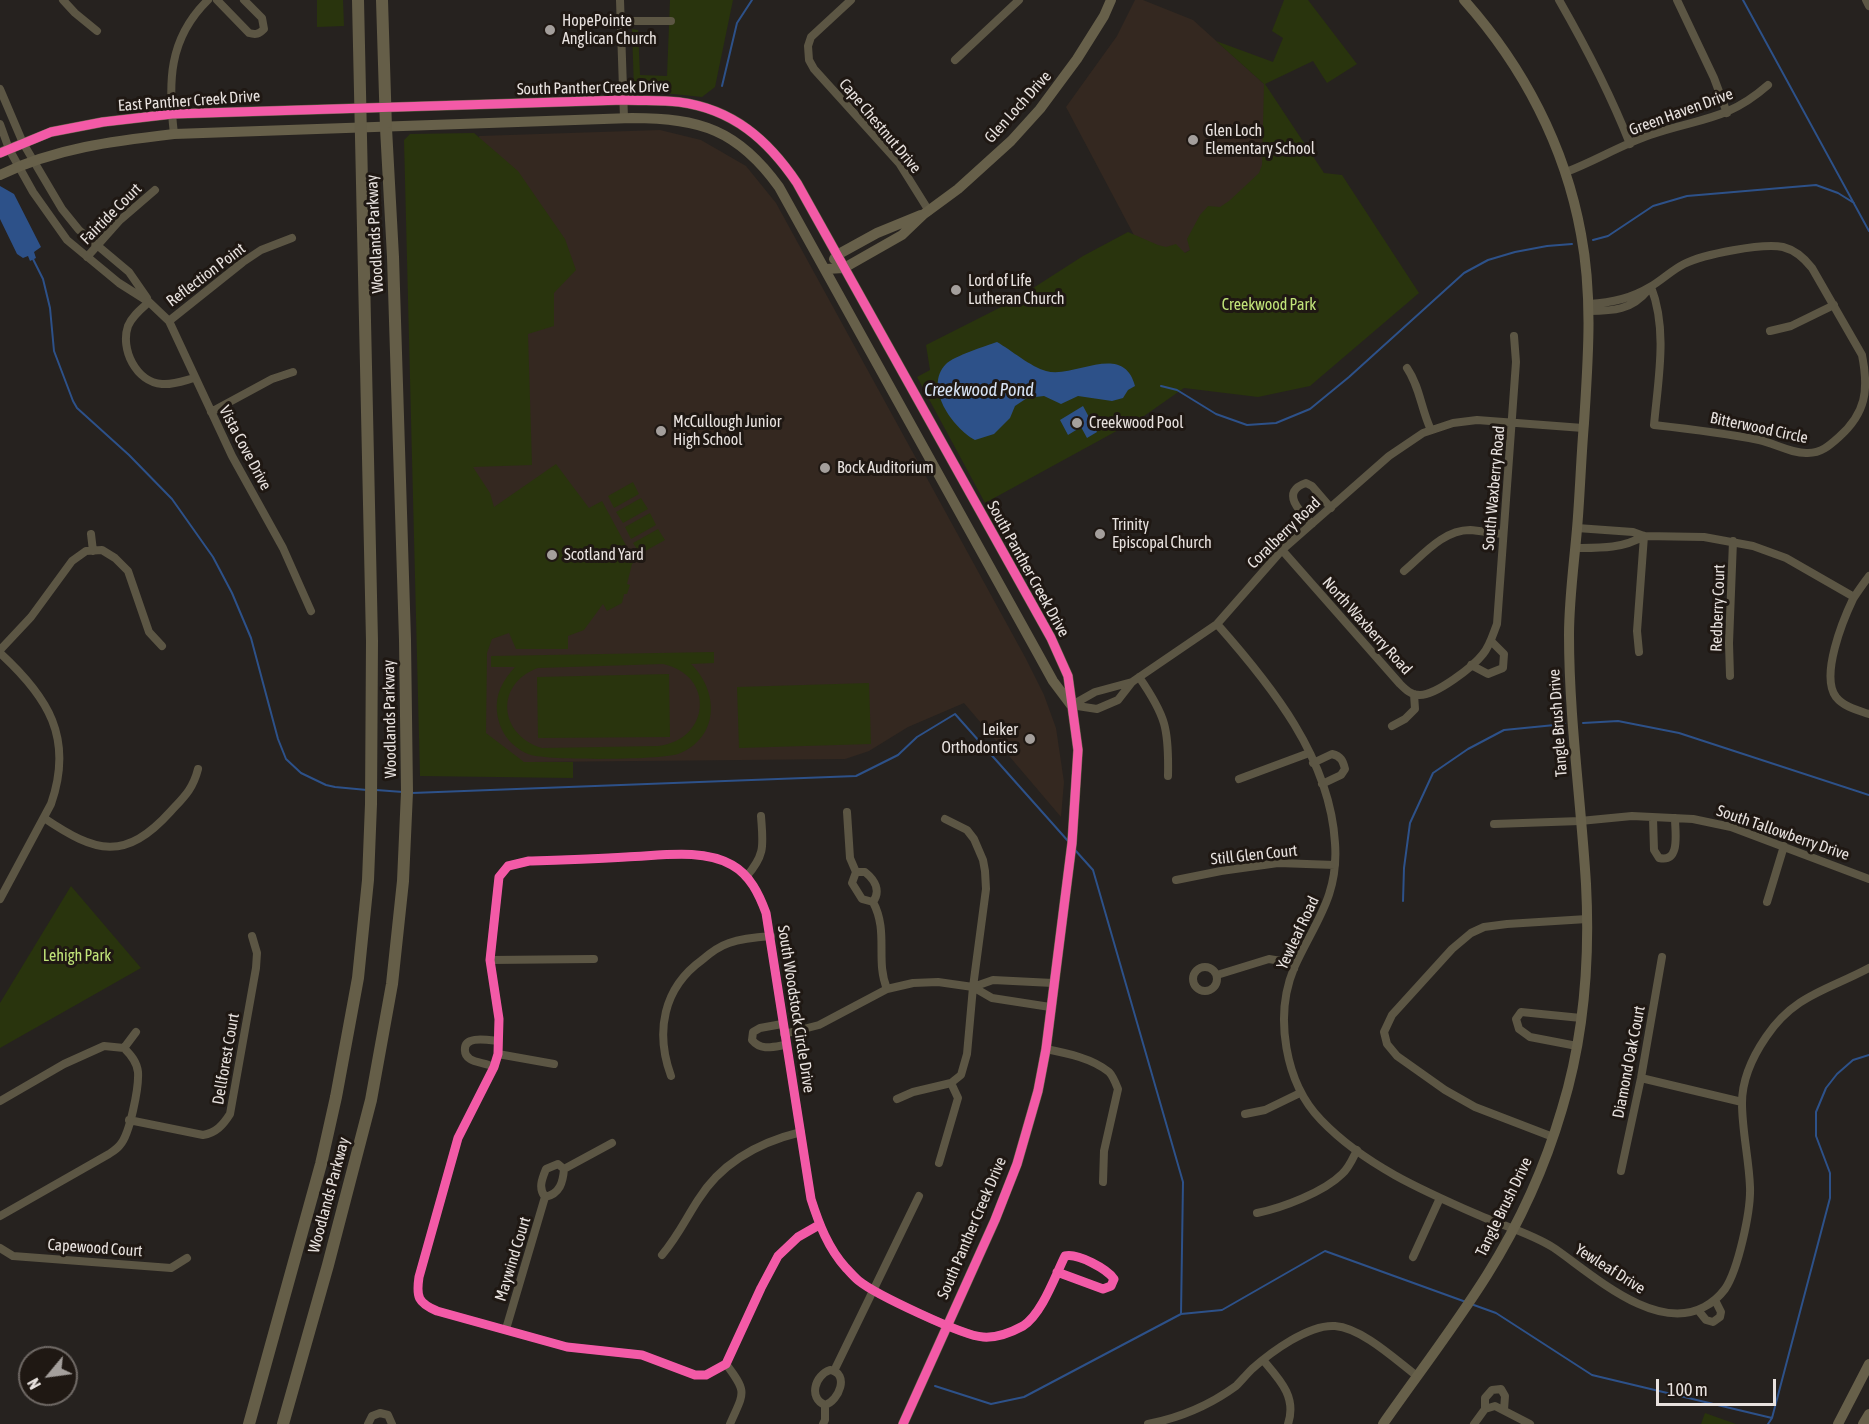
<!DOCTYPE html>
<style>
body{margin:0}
#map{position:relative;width:1869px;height:1424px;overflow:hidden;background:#26221f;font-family:"Asap Condensed",sans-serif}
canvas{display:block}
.north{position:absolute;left:18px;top:1346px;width:60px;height:60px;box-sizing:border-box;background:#1f1813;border:2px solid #6f6965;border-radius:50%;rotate:241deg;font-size:16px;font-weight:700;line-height:24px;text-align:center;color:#e8e2df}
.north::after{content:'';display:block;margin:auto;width:21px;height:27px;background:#a49f9c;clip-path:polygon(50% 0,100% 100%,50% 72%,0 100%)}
.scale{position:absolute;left:1656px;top:1379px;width:120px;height:27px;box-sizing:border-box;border:3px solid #e8e2df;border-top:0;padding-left:8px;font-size:18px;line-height:21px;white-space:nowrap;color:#e8e2df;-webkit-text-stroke:4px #1f1813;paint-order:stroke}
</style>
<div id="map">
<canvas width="1869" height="1424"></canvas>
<div class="north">N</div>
<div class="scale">100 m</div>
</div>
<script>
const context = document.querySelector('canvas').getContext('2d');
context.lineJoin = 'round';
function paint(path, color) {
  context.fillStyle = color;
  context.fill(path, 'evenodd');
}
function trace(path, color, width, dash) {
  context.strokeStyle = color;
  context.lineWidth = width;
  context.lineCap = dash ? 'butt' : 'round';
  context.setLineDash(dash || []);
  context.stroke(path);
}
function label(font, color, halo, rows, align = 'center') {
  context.font = font + ' "Asap Condensed",sans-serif';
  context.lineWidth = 6;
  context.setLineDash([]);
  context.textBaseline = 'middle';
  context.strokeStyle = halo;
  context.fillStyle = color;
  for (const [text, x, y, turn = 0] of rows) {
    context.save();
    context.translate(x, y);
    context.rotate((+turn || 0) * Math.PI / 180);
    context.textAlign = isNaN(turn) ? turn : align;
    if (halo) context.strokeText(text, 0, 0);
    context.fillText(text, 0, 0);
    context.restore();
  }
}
const built = new Path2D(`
 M1135,0H1143L1193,20L1264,84L1324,174L1153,271L1066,107L1117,36Z
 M660,130L701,140L746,166L776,203L1025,657L1044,695L1056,728L1064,782L1061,817L964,703L908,727L869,751L845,759L431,763L481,201L479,136Z`);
const green = new Path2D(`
 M317,0H343L344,26L317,27Z
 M670,0H733L715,87L702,97L634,90L632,29L638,30L640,75L667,76Z
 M1284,0H1308L1357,64L1327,83L1313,61L1265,84L1324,173L1342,175L1419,293L1310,386L1258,397L1184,388L1144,416L985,503L917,377L930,370L926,345L1013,301L1083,256L1128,232L1158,245L1166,247L1176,244L1185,253L1190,250L1187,239L1200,215L1208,206L1220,207L1229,201L1259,173L1262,165L1264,84L1216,41L1273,62L1283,38L1272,31Z
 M474,133L518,171L565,239L576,270L554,293V326L528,334L532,465L473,467L490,493L494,507L556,464L589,508L602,501L635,562L632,564L627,584L630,585L627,594H624L622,603L607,611L603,604L584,630L568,636V649H516L509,633L492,639L487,653L486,733L524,762H573V778L420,776L404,140L410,134Z
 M633,482L639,494L614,508L608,496Z
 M641,498L648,509L623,523L616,512Z
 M650,513L656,525L631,539L625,527Z
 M658,529L665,540L640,554L633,543Z
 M714,652V663L691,664C719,691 720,738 678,754C661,760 543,761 528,754C510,746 499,731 497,712C495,694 503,680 515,667H491V656ZM663,664C715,675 711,740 658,746L542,748C499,735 494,684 538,668Z
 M669,674L670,737L538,738L537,677Z
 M869,683L871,744L739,748L737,687Z
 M71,886L141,968L0,1048V1003Z
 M1705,1413L1736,1424H1701Z`);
const water = new Path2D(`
 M0,186L14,194L41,247L34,252L36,258L30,261L28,256L23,258L17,254L0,219Z
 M997,342C1011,350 1031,367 1046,371C1075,379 1123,341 1135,386L1128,390L1123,398L1112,401L1078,396L1061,404L1044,396L1027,398L1015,406L1010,418L994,434L975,440C953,428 923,387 946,364C954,356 986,346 997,342Z
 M1083,406L1097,432L1087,438L1081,427L1068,435L1060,420Z`);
const stream = new Path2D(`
 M1743,0L1869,231
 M722,86L737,23L752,0
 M1593,240L1608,236L1653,206L1687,196L1816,185L1838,193L1854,203
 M33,259L43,279L50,308L54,351L73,401L77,408L129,455L172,499L213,557L232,593L251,638L278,739L286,759L301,773L326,785L335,787L367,790
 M1161,386L1177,390L1216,414L1247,425L1276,423L1310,409L1349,377L1464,273L1488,260L1515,252L1547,246L1572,244
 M1583,723L1618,721L1679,733L1869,795
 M376,790L403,792
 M412,793L856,776L898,755L917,737L955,714L1068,841
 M1403,901L1404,868L1410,823L1433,773L1468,749L1504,730L1565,724
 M1471,1304L1496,1313L1592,1375L1772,1418
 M1181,1314L1222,1310L1325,1251L1466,1302
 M935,1386L991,1404L1024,1397L1181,1314L1183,1182L1093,870L1075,850
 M1768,1424L1772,1418L1830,1198V1173L1816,1136V1112L1826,1088L1837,1074L1853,1060L1869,1055`);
const street = new Path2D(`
 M63,0L75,13L97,31
 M217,0L249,33C256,35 259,34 264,29L262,18L244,0
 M620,0L624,118
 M851,0L811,37L808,46L809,60L814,69L899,163L929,211
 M1559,0C1586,47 1610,93 1630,144
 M1677,0L1714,78L1727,113
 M1866,0L1869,6
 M621,21H671
 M955,60L1019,0
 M0,89L23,143L62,209L79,230L129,272L147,298
 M0,124L9,149L33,192L67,240L119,283L149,302L169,321L232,456L283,548L311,611
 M174,134C168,83 168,39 208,0
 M1566,172C1595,161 1621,145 1650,135C1699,118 1727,121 1768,85
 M87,257L119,221L155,190
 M149,302C141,309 132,316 128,326C120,349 136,382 162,384C173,385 183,381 194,378
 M1589,304C1610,303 1632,298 1650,287C1662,280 1672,270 1684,264C1704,254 1762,243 1783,247C1795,250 1805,259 1812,268L1862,355C1869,390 1866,413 1839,437C1829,446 1821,453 1808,453C1792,454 1774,443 1759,440C1724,433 1690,429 1654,425C1658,380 1668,330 1651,287
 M1589,311C1613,311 1632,310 1648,290
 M169,321L243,262L261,250L292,238
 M1770,331L1791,326L1834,305
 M1407,368C1420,387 1421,409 1431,430
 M211,412L272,379L293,372
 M1312,524C1301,513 1279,492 1306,483L1312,486L1331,508
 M1577,528L1633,532L1644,536L1704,537L1753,546L1786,558L1854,597
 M91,534L93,551
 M1575,548C1599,548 1622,549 1644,536
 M1282,550L1400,684C1406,690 1411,695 1420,695C1436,695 1473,667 1483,654C1490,646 1493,634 1497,624L1516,362L1514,336
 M1404,571C1423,555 1443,530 1470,530C1481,531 1492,533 1503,534
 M1869,576C1864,583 1858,591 1853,599C1843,620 1820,676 1836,697C1844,707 1857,710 1869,714
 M1217,624C1271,685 1330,758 1335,843C1339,897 1314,923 1294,968C1274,1016 1285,1083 1321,1120C1365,1166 1426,1192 1483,1217C1507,1227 1532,1234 1554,1248C1592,1274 1655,1333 1704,1307C1712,1303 1719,1297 1725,1289C1738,1270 1751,1211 1750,1187C1749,1159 1742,1131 1742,1103C1742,1080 1753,1056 1766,1037C1794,995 1828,990 1869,968
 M0,650L31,617L72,561L86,551L102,550L115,558L128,571L149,632L162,646
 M1639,652L1637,631L1644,536
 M0,653C48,697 74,738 51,804L0,899
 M1471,665L1488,674L1503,668L1504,654L1491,641
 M1730,676L1729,643L1733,541
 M1139,677C1166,716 1169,729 1168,776
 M1071,705L1097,709L1118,700L1132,682L1217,624L1282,550L1389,456L1423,433L1453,423L1477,420L1583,428
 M1072,705L1095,692L1132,682
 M1392,726L1405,719L1415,709L1414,694
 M1313,763L1332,754C1341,756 1343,761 1345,769L1341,775L1322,784
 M1239,779L1309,753
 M847,812L850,858L856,872L852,883L862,899L873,902C881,891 875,880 865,872H856
 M44,818C96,853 125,862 171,811C184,797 193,789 198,769
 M1653,818L1654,850L1659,858C1681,863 1675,832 1675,818
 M1494,824L1580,821L1632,816L1693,819L1731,827L1869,879
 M746,877C766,854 763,845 761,816
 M1176,880L1221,871L1278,863L1335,865
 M873,902C889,932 875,960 887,989
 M1767,902L1784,846
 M490,960L594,959
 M1193 979a12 12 0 1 1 24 0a12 12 0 1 1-24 0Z
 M1217,975L1269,959L1281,961L1294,969
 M973,987L993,980L1053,983
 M782,1024L760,1028L753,1032L752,1040C761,1051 773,1047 785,1045
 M784,1034L819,1025L887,989L913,983L938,982L973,987L992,998L1050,1007
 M1577,1046L1530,1037L1519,1029L1516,1019L1521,1012L1581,1018
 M124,1048L136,1032
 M1046,1049C1066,1053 1092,1058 1109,1072C1113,1076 1116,1084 1118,1089L1104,1151L1103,1182
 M498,1054L554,1064
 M494,1067C487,1063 476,1063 470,1059C467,1057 465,1054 465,1051C463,1035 488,1040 498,1041
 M671,1076C655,1032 663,988 702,960C710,953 720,946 729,943C743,938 757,937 771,936
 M1641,1078L1742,1102
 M897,1099L913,1092L951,1083L961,1075L967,1054L973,987L986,889L985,871L983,860L974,839L967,830L945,819
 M0,1101L64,1064L104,1046L124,1048
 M1245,1114L1265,1110L1300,1093
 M129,1120L203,1135C216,1133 223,1125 230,1114L256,968L257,953L252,936
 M1553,1137L1475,1107L1445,1090L1397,1056L1387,1044L1384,1032L1392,1015L1452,949L1471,933L1484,927L1507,924L1587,919
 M939,1163L958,1098L951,1083
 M564,1169L612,1143
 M1621,1171L1641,1078L1662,957
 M1257,1213C1282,1208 1324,1192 1342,1174C1349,1168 1353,1158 1357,1150
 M0,1216L109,1154C112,1152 117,1149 120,1145C130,1134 139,1087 138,1072C137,1062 131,1055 124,1048
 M819,1225L798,1237L778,1256L761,1288L726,1364L706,1375H695L642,1355L567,1347L437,1311C418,1303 416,1297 419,1277L458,1138L494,1067L498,1054L499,1019L490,960L499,877L508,866L529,861C561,860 594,859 626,857C659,856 702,848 732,865C750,875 759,894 766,913L811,1199C819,1224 828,1248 846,1268C850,1272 854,1277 859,1281C875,1294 963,1336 983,1337C996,1338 1012,1332 1023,1326C1042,1314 1055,1276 1065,1256C1078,1253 1107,1269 1114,1279L1111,1286L1103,1289L1057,1272
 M0,1248L13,1256L171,1268L187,1258
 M662,1255C678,1236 685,1220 698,1200C721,1163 760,1142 801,1132
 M1413,1257L1440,1198
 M1698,1310L1706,1320L1713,1322L1720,1317L1721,1312L1715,1300
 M506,1329L545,1197C538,1188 542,1179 546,1169L558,1164L564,1169C563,1182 560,1194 545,1197
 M1263,1360C1280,1380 1297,1397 1288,1424
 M726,1364C748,1393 744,1392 730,1424
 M830,1370C850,1373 839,1401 825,1405C808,1398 815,1375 830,1370Z
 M834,1371L919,1196
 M1485,1409V1398L1492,1390L1501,1389L1505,1396L1504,1410
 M368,1424L372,1416L380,1413L388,1415L392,1424
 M823,1424L825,1420V1405
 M1148,1424C1179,1418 1210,1405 1236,1386C1241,1381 1246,1375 1252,1369C1271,1352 1309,1324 1335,1326C1362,1328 1396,1360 1417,1376
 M1474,1424L1485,1409L1495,1406L1530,1424`);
const secondary = new Path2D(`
 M0,153L51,132L103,122L172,114L624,100C642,101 661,100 679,102C733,109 768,140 797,183L1051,638L1068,676L1078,750L1072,843L1046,1049L1038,1091L1017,1164L995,1220L903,1424
 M0,175C55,148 114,141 174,134L632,118C700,118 738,130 779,187L1037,652L1053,681L1071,705
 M834,259L837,255L877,233L921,215
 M826,269L844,268L902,235L924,214L958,189L1011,141L1040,109L1077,59L1104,16L1111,0
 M1383,1424C1418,1374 1455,1326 1487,1275C1519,1224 1545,1167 1562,1109C1584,1037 1590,959 1586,884C1581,801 1569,718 1569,635C1569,600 1574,564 1577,529C1580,494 1581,458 1584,423C1588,360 1593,297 1581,234C1565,146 1523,66 1464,0
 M1838,1424L1869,1364
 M1863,1424L1869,1414`);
const primary = new Path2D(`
 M249,1424L321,1164L336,1097L358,978L368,880L371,804L372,641L358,0
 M283,1424L328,1265L371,1100L392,984L403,881L407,792L405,640L393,257L386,128L382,0`);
const cycleway = new Path2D(`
 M0,153L51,132L103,122L172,114L624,100C642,101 661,100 679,102C733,109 768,140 797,183L1051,638L1068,676L1078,750L1072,843L1046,1049L1038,1091L1017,1164L995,1220L903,1424
 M819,1225L798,1237L778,1256L761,1288L726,1364L706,1375H695L642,1355L567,1347L437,1311C418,1303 416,1297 419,1277L458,1138L494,1067L498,1054L499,1019L490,960L499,877L508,866L529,861C561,860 594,859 626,857C659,856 702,848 732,865C750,875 759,894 766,913L811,1199C819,1224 828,1248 846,1268C850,1272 854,1277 859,1281C875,1294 963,1336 983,1337C996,1338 1012,1332 1023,1326C1042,1314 1055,1276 1065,1256C1078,1253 1107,1269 1114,1279L1111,1286L1103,1289L1057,1272`);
const markers = [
 [550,30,6,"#a49f9c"],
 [1193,140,6,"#a49f9c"],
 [956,290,6,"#a49f9c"],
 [1077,423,6,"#a49f9c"],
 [661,431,6,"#a49f9c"],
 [825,468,6,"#a49f9c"],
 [1100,534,6,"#a49f9c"],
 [552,555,6,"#a49f9c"],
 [1030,739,6,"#a49f9c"]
];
const poiNames = [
 ["HopePointe",562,21],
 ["Anglican Church",562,39],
 ["Glen Loch",1205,131],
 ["Elementary School",1205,149],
 ["Lord of Life",968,281],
 ["Lutheran Church",968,299],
 ["McCullough Junior",673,422],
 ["High School",673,440],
 ["Creekwood Pool",1089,423],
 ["Bock Auditorium",837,468],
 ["Trinity",1112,525],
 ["Episcopal Church",1112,543],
 ["Scotland Yard",564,555],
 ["Leiker",1018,730,"right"],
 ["Orthodontics",1018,748,"right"]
];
const streetNames = [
 ["South Panther Creek Drive",593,88,-1],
 ["East Panther Creek Drive",189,101,-4],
 ["Glen Loch Drive",1018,107,-48],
 ["Green Haven Drive",1681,112,-20],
 ["Cape Chestnut Drive",880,126,50],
 ["Fairtide Court",111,214,-45],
 ["Woodlands Parkway",375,234,-93],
 ["Reflection Point",206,275,-37],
 ["Bitterwood Circle",1759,428,12],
 ["Vista Cove Drive",245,448,62],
 ["South Waxberry Road",1494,488,-85],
 ["Coralberry Road",1284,533,-44],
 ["South Panther Creek Drive",1028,569,61],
 ["Redberry Court",1718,608,-88],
 ["North Waxberry Road",1367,626,48],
 ["Woodlands Parkway",390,719,-91],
 ["Tangle Brush Drive",1558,723,-94],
 ["South Tallowberry Drive",1783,833,19],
 ["Still Glen Court",1254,855,-6],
 ["Yewleaf Road",1298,933,-65],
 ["South Woodstock Circle Drive",796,1009,81],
 ["Dellforest Court",226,1059,-80],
 ["Diamond Oak Court",1629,1062,-79],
 ["Woodlands Parkway",329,1195,-75],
 ["Tangle Brush Drive",1504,1207,-64],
 ["South Panther Creek Drive",972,1228,-67],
 ["Capewood Court",95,1248,4],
 ["Maywind Court",513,1259,-73],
 ["Yewleaf Drive",1610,1269,32]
];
const parkNames = [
 ["Creekwood Park",1269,305],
 ["Lehigh Park",77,956]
];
const waterNames = [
 ["Creekwood Pond",979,390]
];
paint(built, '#342820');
paint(green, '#29340d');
paint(water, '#2d5189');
trace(stream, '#2d5189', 2);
trace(street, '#5c5644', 8);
trace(secondary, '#67604a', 10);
trace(primary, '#655e48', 12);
trace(cycleway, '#f35aa7', 9);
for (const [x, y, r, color] of markers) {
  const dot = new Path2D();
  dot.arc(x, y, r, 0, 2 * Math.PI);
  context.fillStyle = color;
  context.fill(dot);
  trace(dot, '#1f1813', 2);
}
label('16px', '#e8e2df', '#1f1813', poiNames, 'left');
label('16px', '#e8e2df', '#1f1813', streetNames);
label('16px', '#c1e479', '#1f1813', parkNames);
label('italic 18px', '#d7e3f5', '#1f1813', waterNames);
</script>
